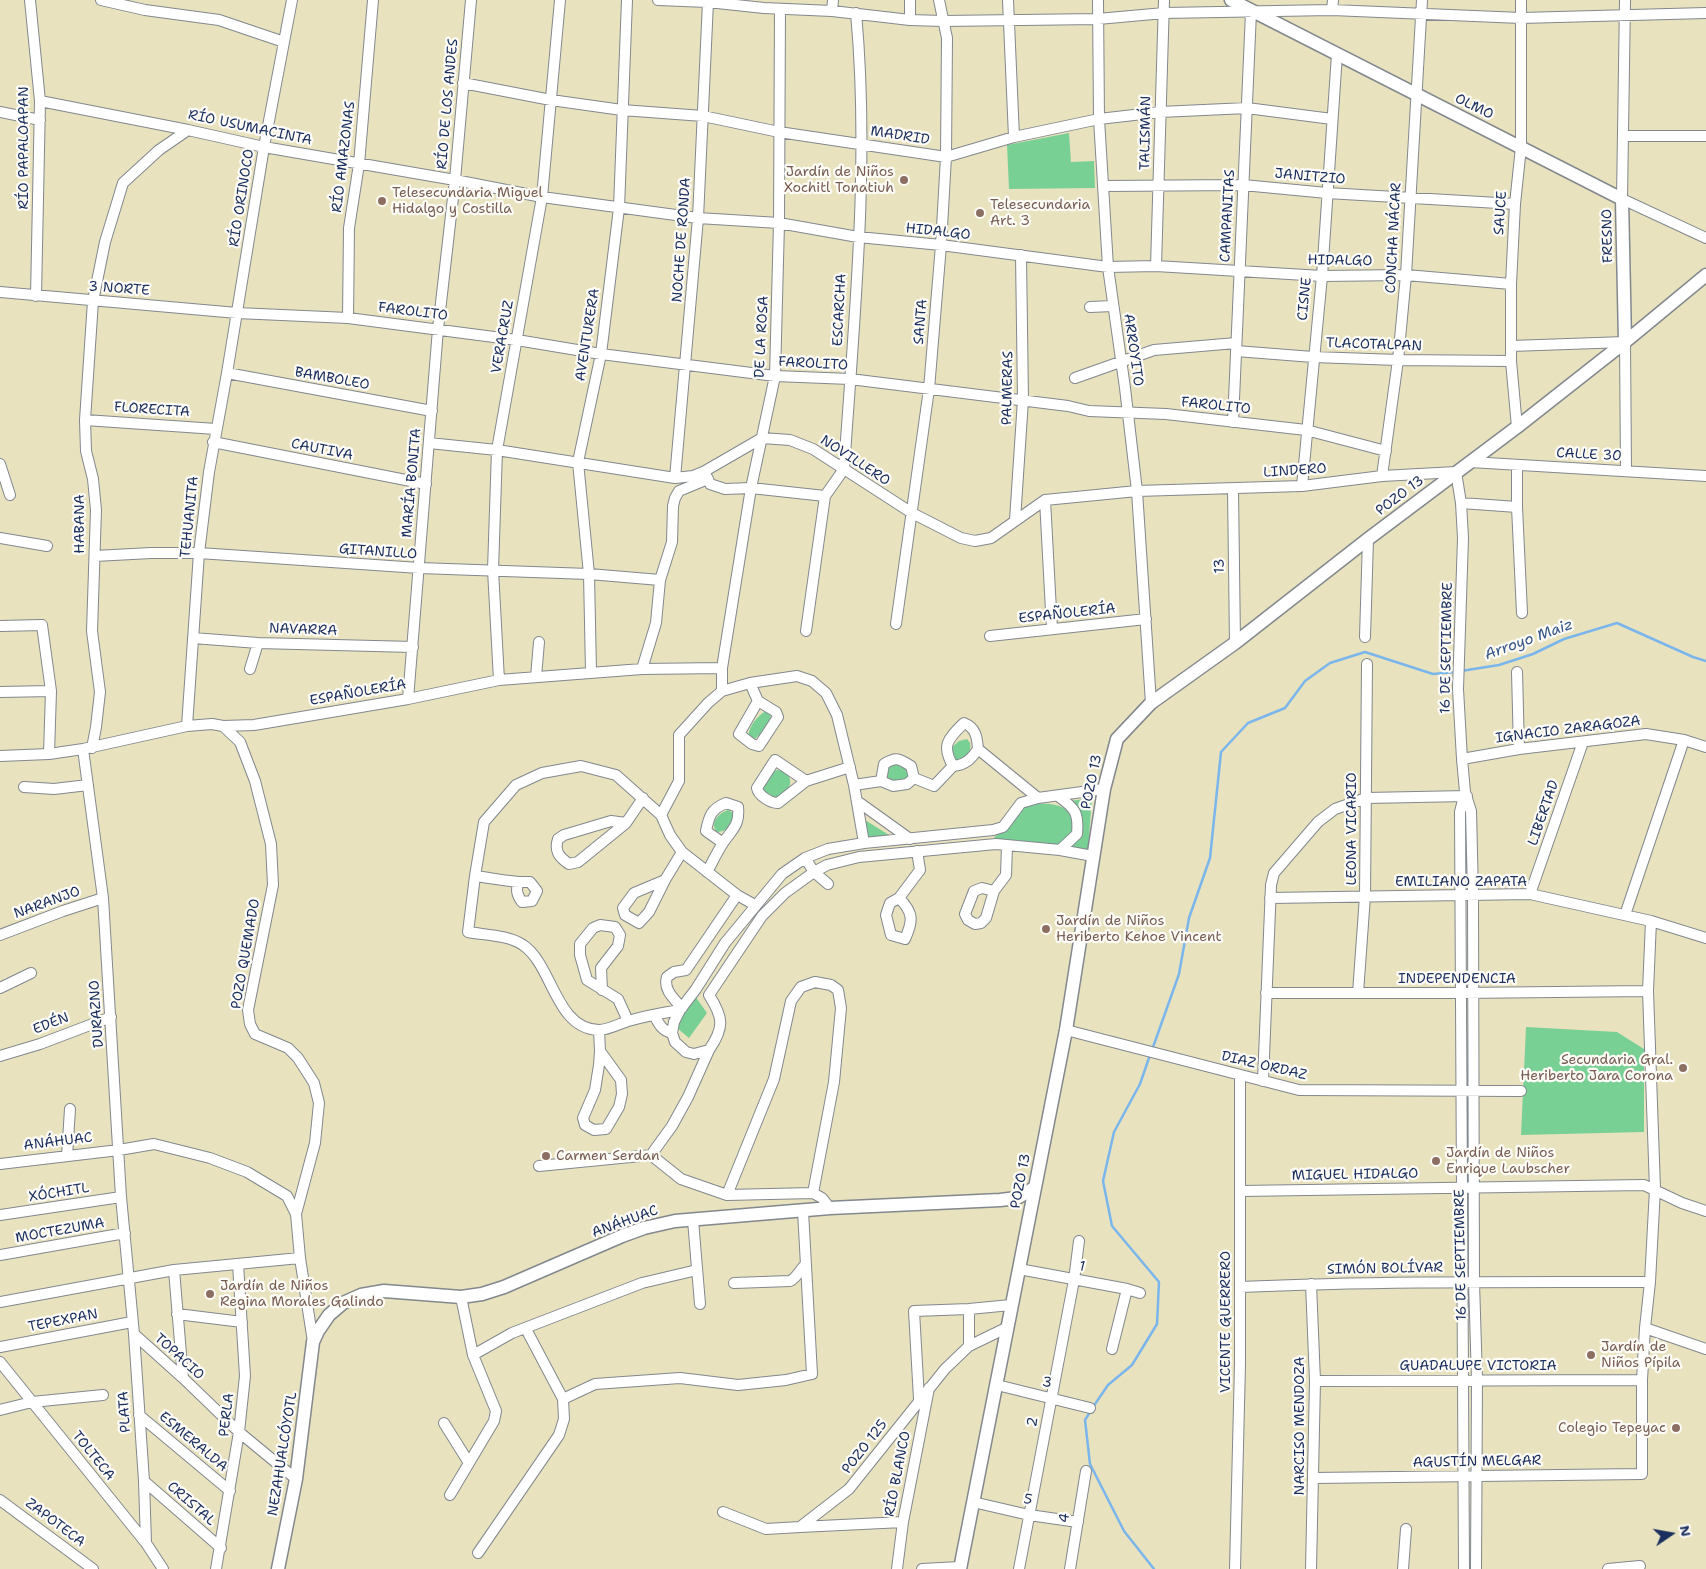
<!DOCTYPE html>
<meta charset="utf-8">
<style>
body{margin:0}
#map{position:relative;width:1706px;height:1569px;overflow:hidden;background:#e9e2be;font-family:"Shantell Sans",sans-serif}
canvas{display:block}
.north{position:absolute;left:1646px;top:1509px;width:50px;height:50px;-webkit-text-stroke:4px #fdfcf7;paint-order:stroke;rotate:78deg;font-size:14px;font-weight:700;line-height:20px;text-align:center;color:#1b2f5e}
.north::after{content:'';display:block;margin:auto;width:18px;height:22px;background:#1b2f5e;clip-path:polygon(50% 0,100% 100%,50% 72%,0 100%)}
</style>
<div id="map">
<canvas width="1706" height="1569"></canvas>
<div class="north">N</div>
</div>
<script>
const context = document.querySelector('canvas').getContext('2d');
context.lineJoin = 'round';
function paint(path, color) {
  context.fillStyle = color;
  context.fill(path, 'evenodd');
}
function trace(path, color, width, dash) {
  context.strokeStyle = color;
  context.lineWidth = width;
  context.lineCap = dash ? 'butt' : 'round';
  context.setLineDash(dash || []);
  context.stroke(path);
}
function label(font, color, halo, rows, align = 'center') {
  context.font = font + ' "Shantell Sans",sans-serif';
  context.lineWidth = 4.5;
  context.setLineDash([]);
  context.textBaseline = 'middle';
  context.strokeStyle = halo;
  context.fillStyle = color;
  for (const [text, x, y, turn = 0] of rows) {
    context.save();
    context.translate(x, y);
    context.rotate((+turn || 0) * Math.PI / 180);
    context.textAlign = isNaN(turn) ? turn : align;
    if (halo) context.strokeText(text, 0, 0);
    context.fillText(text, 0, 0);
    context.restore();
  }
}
const green = new Path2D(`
 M1069,133L1071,162L1094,161L1095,188L1009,189L1007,145Z
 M766,711L771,713C771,725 762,735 752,740L748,736C750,725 756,717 766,711Z
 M967,739L970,743C972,755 964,758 955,764L950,749L959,741Z
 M900,761L911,769V778L900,782L887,778L885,774L891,762Z
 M777,770C789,770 795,783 786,791C784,794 779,797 775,799L763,791L762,789L771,773Z
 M1092,798L1088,849H1065L1076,837L1070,801Z
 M1037,804C1060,803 1073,807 1074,832L1063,845L997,840L994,837L1002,832L1022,807Z
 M728,810L733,813C734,823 728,832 717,832C709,823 719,813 728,810Z
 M865,820L889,835L869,839Z
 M695,996L707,1013L689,1038L677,1028L676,1019Z
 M1526,1027L1617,1032L1644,1049V1132L1521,1135Z`);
const stream = new Path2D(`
 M1461,671L1499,665L1533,654L1564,639L1617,623L1693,657L1706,661
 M1152,1050L1179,974L1189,918L1210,858L1221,752L1248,723L1285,708L1305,681L1330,663L1365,652L1433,674L1455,672
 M1093,1407L1108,1385L1132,1365L1157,1324L1159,1282L1112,1226L1103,1181L1114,1132L1140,1084L1150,1055
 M1090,1412L1085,1420L1090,1464L1124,1531L1154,1569`);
const minor = new Path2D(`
 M30,0L40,101L36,296
 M101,0L145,10L219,20L284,42
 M658,0L708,2L764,8L832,11L910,20L943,21L1098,19L1164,13L1332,10L1521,18L1706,13
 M1008,0L1014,137
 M1098,0L1099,119L1108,267L1125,388L1137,491L1151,703
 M1625,0L1622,199L1706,238
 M1332,10L1333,0
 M832,11L833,0
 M910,20V0
 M463,83L551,100L622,110L703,116L779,132L946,157L1014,137L1099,119L1160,112L1247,108L1332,119
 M40,101L188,130L264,147L455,180L542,197L698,218L779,223L858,237L941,245L1108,267L1156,266L1322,276L1406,275L1511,284
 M0,112L40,120
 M1623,136H1706
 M1103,186L1243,185L1327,193L1515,204
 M1156,266L1164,0
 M0,292L237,313L348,318L517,340L601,354L775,376L850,379L1068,406L1089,411L1166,414L1306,430L1386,451
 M1090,307L1113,306
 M348,318L349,228L359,164L373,0
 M1511,346L1625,342L1626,471
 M1236,351L1313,357L1398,360L1511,361
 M227,373L432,411
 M1075,378L1154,350L1236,343
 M85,420L216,429
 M1233,422L1251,12
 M1517,427L1511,361V284L1515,204L1521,147V0
 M213,442L426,484
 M429,443L497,450L675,478L693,476L705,471L762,438L790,440L813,449L912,513L961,538L975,541L991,538L1045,500L1137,491L1302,486L1382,476L1456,472L1461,503L1463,538L1458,689L1462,759L1465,792L1471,811L1473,894L1474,1282L1477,1380L1476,1569
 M1470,462L1706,476
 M0,464L10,495
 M1517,465V507L1522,613
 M706,475L710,484L725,489L751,488L825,496
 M1382,476L1398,360L1406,275L1422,0
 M675,478L698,218L708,2
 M1302,486L1322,276L1337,54
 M1233,489L1235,643
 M1045,500L1052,629
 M1461,503L1517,507
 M1015,520L1023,400L1021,255
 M0,538L47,546
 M95,556L151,553H199L419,568L589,574L660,580
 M896,624L929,389L941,245L946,157L947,38L939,0
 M0,626L42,625L51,691L49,754
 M806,631L825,496L844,469C854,320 870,163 856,13
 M990,636L1146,619
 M1365,637L1368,539
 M193,638L258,643L413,647
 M250,669L258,643
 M642,669L656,623L660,580L672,542L673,506L675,498L679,491L708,479
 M591,672L589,574L578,462L601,354L619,208L627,0
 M1517,672L1519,749
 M536,677L539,642
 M499,680L493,570L497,450L542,197L560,0
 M750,683L758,701L776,712L778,717L759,746L752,744L739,734L758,701
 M722,691V668L751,488L775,376L779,223L780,9
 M0,692L51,691
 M408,699L438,329L455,180L471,0
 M187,726L199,553L209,472L227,373L264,147L292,0
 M223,726L240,742L255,781L271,844L273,885L248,1010L250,1024L255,1034L288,1048L298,1058L314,1083L319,1103L315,1143L296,1214L300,1258L313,1342
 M92,748L96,727L100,692L92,631L96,510L93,479L86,451L85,420L93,301L105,242L123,183L159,150L188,130
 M83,749L103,898L121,1197L134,1334L144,1481L146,1543
 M978,749C972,758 966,765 953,766C941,745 948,739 964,723C976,728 977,737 978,749L1038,798
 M0,756L49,754L83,749L187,726L212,724L223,726L254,725L408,699L499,680L642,669L722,668
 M1462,759L1519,749L1646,734L1684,740L1706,747
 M914,778L934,786L953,766
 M806,781L775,760L757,788C758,795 770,803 778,803L806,781L850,767
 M854,785L881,781L893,786L907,784L914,778L911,766C899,759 897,756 884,764L881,781
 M24,787L54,789L88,785
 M1058,796C1075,808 1079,813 1077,834L1060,850
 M857,801L910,839
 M661,815L679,781V735L708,703L722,691L750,683L797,676L812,681L826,693L837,715L854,785L864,843
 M626,823L611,821L564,835L558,839C554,851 559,857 569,864L578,862L626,823L643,798
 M1093,856L1060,850L996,844L859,857L827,865L814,872L785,893L762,916L709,995C723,1017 725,1027 709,1050L694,1054L686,1052L675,1042L672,1033L674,1022L680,1010L696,989L725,943L782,874L805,858L828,849L864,843L993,830L1003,827L1021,803L1038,798L1104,789
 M805,858L814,872L828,884
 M707,872C712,863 717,852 723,843C732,829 740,826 738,807L726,803C711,809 709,816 706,831L723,843
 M475,876C493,878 512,883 530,882L537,891L532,901L522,902C517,895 516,891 518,883
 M665,880L634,893L623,908L625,915L639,923L649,912L665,880L682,852
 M994,891L982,888L974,891L965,914L968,920L975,924L981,923L986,918L994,891L1006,875L1007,846
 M1530,894L1583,742
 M899,898C914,913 913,921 905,939L891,935L886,915L890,903L899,898L920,870L917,851
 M1270,898L1530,894L1651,921L1706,938
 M1625,915L1684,740
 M0,935L63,911L103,898
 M0,988L31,973
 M602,990L601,968L618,946L620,935L615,927L600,925L593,928L580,944V955L587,980L618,999L628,1021
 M1266,993H1462L1648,991
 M1358,993L1365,896L1367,664
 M682,1008C673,998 663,989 667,977L674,972L686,970L737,895
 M680,1010C662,1013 645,1016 628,1021C619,1024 608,1030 599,1030C555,1029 553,965 523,945C509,935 485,935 468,932L475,876L484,822L516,785L542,773L581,766L616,775L661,815L670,835L682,852L737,895L755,905
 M654,1015C659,1024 662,1031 672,1033
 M599,1030L600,1051L621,1080L622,1094L619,1107L606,1129L594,1130L585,1125L583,1118L595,1090L599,1065L600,1051
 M1066,1030L1299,1090L1521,1091
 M0,1056L40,1044L111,1017
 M1263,1081L1271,885L1274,873L1318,822L1335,809L1366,798L1467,796
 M651,1155L672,1126L688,1097L709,1050
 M67,1156L70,1109
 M0,1164L119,1150L154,1144L210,1158L247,1172L287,1196L296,1214
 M539,1166L651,1155L681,1179L727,1195L813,1193L822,1198L830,1208
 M1240,1191L1644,1185L1682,1203L1706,1211
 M727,1195L774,1079L791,1001L801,987L815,982L831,985L838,990L841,1008L834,1082L813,1193
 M0,1215L121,1197
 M693,1220L700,1304
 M0,1255L125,1233
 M1019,1269L1127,1289L1140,1293
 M174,1270L183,1378
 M734,1283L790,1281C798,1277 799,1270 806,1264
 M1240,1287C1377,1281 1513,1282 1650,1282
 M0,1302L174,1270L300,1258
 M969,1309V1346
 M177,1314L242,1322
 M1645,1328L1706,1349
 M526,1329L563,1399
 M134,1334L183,1378L239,1432L296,1479
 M0,1347L132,1322
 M1112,1349L1127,1289
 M473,1355L512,1333L642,1283L697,1270
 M0,1362L146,1543L163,1569
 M1315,1381L1642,1380
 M997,1385L1090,1408
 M919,1399L914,1311L969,1309L1011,1305
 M0,1410L32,1402L103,1395
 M139,1415L230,1491
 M444,1423L469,1463
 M1313,1478L1642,1474V1380L1645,1328L1650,1282L1655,1189L1648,991L1651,921
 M144,1481L221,1548
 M450,1495L494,1421L496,1411L473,1355L461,1297
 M0,1500L93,1569
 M973,1502L1029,1515L1078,1522
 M723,1512L766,1529L800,1527L849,1489L945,1369L969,1346L1006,1328
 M800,1527L903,1522
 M478,1553L559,1435L564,1419L563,1399L595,1384L680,1378L738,1385L786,1380L812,1374L803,1211
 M216,1569L239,1432L245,1376L238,1264
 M897,1569L903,1522L929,1388
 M922,1569L960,1567
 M1019,1569L1074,1280L1079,1241
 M1070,1569L1086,1471
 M1235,1569L1240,1364V1075
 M1311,1569L1315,1381L1311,1284
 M1403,1569L1406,1529
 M1464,1569L1460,812L1465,792
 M1608,1569L1640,1566`);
const major = new Path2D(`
 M1231,0L1622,199L1625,342
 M278,1569L296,1479L313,1342L318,1331L329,1315L343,1303L361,1295L384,1291L461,1297L482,1294L504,1287L622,1236L644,1228L675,1221L830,1208L1000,1200L1017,1198L1034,1188
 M960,1569L1066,1030L1104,789L1117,739L1151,703L1235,643L1368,539L1517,427L1625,342L1706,275`);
const markers = [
 [904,180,5,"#8d6e63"],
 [382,201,5,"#8d6e63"],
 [980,213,5,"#8d6e63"],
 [1046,929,5,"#8d6e63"],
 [1683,1068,5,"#8d6e63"],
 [546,1156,5,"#8d6e63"],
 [1436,1161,5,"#8d6e63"],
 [210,1294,5,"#8d6e63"],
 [1591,1355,5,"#8d6e63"],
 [1676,1428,5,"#8d6e63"]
];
const streetNames = [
 ["RÍO DE LOS ANDES",448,104,-85],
 ["OLMO",1474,107,26],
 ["RÍO USUMACINTA",250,128,12],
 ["TALISMÁN",1146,133,-89],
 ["MADRID",900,136,9],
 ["RÍO PAPALOAPAN",24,148,-90],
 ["RÍO AMAZONAS",344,157,-83],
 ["JANITZIO",1310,177,5],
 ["RÍO ORINOCO",242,198,-81],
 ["SAUCE",1501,213,-86],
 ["CAMPANITAS",1228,216,-87],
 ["HIDALGO",938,232,6],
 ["FRESNO",1608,236,-91],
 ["CONCHA NÁCAR",1394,238,-87],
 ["NOCHE DE RONDA",682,240,-86],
 ["HIDALGO",1340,261,1],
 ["3 NORTE",119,289,4],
 ["CISNE",1305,299,-84],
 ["ESCARCHA",840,310,-87],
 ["FAROLITO",413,312,7],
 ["SANTA",921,322,-85],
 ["AVENTURERA",588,335,-81],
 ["VERACRUZ",503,337,-80],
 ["DE LA ROSA",762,337,-87],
 ["TLACOTALPAN",1374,345,2],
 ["ARROYITO",1133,350,82],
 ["FAROLITO",813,364,3],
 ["BAMBOLEO",332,379,10],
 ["PALMERAS",1008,388,-89],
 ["FAROLITO",1216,406,6],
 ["FLORECITA",152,410,4],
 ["CAUTIVA",322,450,11],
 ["CALLE 30",1589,455,3],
 ["NOVILLERO",855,461,33],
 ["LINDERO",1295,471,-4],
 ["MARÍA BONITA",412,483,-85],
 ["POZO 13",1400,496,-37],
 ["TEHUANITA",190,517,-84],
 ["HABANA",80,524,-90],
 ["GITANILLO",378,552,4],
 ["13",1220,566,-91],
 ["ESPAÑOLERÍA",1067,614,-6],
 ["NAVARRA",303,630,2],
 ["16 DE SEPTIEMBRE",1447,648,-89],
 ["ESPAÑOLERÍA",358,693,-10],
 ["IGNACIO ZARAGOZA",1568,730,-7],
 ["POZO 13",1092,782,-78],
 ["LIBERTAD",1544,813,-71],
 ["LEONA VICARIO",1352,829,-90],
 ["EMILIANO ZAPATA",1461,882],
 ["NARANJO",47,903,-20],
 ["POZO QUEMADO",246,954,-80],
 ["INDEPENDENCIA",1457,979],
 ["DURAZNO",97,1014,-94],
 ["EDÉN",51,1024,-21],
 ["DIAZ ORDAZ",1264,1066,13],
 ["ANÁHUAC",58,1142,-7],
 ["MIGUEL HIDALGO",1355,1175,-1],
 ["POZO 13",1021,1181,-79],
 ["XÓCHITL",59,1193,-9],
 ["ANÁHUAC",625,1222,-20],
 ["MOCTEZUMA",60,1231,-10],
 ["16 DE SEPTIEMBRE",1461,1255,-91],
 ["1",1082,1267,10],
 ["SIMÓN BOLÍVAR",1385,1269,-1],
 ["TEPEXPAN",63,1321,-11],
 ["VICENTE GUERRERO",1226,1322,-90],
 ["TOPACIO",179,1357,42],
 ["GUADALUPE VICTORIA",1478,1366],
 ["3",1047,1383,14],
 ["PLATA",125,1412,-94],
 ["PERLA",227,1415,-83],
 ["2",1033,1422,-79],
 ["NARCISO MENDOZA",1300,1426,-90],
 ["ESMERALDA",193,1442,40],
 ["POZO 125",865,1447,-52],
 ["NEZAHUALCÓYOTL",283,1454,-81],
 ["TOLTECA",93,1456,51],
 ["AGUSTÍN MELGAR",1477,1462,-1],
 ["RÍO BLANCO",898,1474,-79],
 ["5",1028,1500,11],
 ["CRISTAL",191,1504,41],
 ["4",1065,1518,-81],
 ["ZAPOTECA",55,1523,37]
];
const educationNames = [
 ["Jardín de Niños",894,172,"right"],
 ["Xochitl Tonatiuh",894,188,"right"],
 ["Telesecundaria Miguel",392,193],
 ["Hidalgo y Costilla",392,209],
 ["Telesecundaria",990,205],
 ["Art. 3",990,221],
 ["Jardín de Niños",1056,921],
 ["Heriberto Kehoe Vincent",1056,937],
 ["Secundaria Gral.",1673,1060,"right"],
 ["Heriberto Jara Corona",1673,1076,"right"],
 ["Jardín de Niños",1446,1153],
 ["Enrique Laubscher",1446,1169],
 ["Carmen Serdan",556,1156],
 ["Jardín de Niños",220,1286],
 ["Regina Morales Galindo",220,1302],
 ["Jardín de",1601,1347],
 ["Niños Pípila",1601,1363],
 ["Colegio Tepeyac",1666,1428,"right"]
];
const waterNames = [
 ["Arroyo Maiz",1529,640,-20]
];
paint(green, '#79d095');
trace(stream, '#7ab6ec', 2.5);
trace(minor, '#82888e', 12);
trace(major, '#82888e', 15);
trace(minor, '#fff', 10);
trace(major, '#fff', 12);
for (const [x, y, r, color] of markers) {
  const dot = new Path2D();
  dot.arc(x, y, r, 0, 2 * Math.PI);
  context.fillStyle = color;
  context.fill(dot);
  trace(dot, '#fdfcf7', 2);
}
label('14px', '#1b2f5e', '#fdfcf7', streetNames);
label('14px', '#785e54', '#fdfcf7', educationNames, 'left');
label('italic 15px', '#385889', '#fdfcf7', waterNames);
</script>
